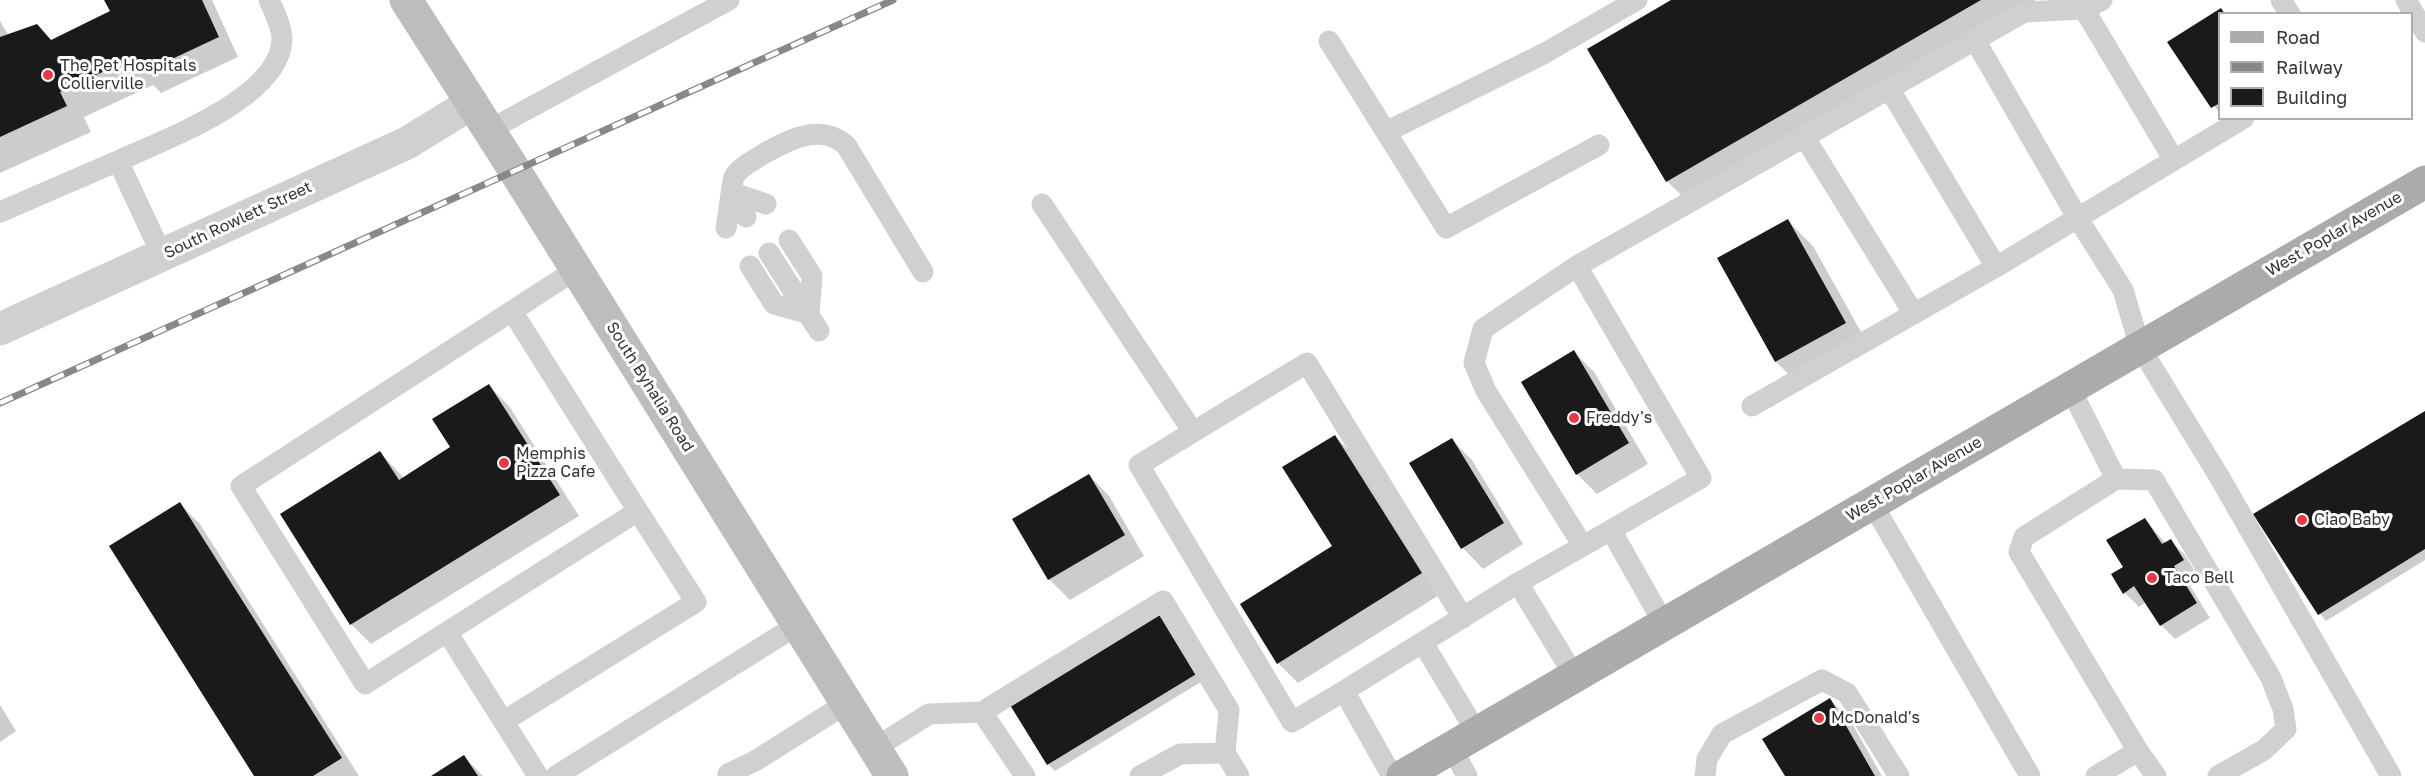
<!DOCTYPE html>
<style>
body{margin:0}
#map{position:relative;width:2425px;height:776px;overflow:hidden;background:#fff;font-family:"Golos Text",sans-serif}
canvas{display:block}
.legend{position:absolute;left:2218px;top:12px;width:195px;height:108px;box-sizing:border-box;background:#fff;border:2px solid #adadad;margin:0;padding:8px 10px;list-style:none;font-size:18px;color:#333}
.legend li{display:flex;align-items:center;gap:12px;height:30px}
.legend b{width:30px;border:2px solid #adadad}
</style>
<div id="map">
<canvas width="2425" height="776"></canvas>
<ul class="legend">
<li><b style="height:8px;background:#ababab"></b>Road</li>
<li><b style="height:8px;background:#888"></b>Railway</li>
<li><b style="height:16px;background:#1a1a1a"></b>Building</li>
</ul>
</div>
<script>
const context = document.querySelector('canvas').getContext('2d');
context.lineJoin = 'round';
function paint(path, color) {
  context.fillStyle = color;
  context.fill(path, 'evenodd');
}
function trace(path, color, width, dash) {
  context.strokeStyle = color;
  context.lineWidth = width;
  context.lineCap = dash ? 'butt' : 'round';
  context.setLineDash(dash || []);
  context.stroke(path);
}
function label(font, color, halo, rows, align = 'center') {
  context.font = font + ' "Golos Text",sans-serif';
  context.lineWidth = 6;
  context.setLineDash([]);
  context.textBaseline = 'middle';
  context.strokeStyle = halo;
  context.fillStyle = color;
  for (const [text, x, y, turn = 0] of rows) {
    context.save();
    context.translate(x, y);
    context.rotate((+turn || 0) * Math.PI / 180);
    context.textAlign = isNaN(turn) ? turn : align;
    if (halo) context.strokeText(text, 0, 0);
    context.fillText(text, 0, 0);
    context.restore();
  }
}
const shadow = new Path2D(`
 M106,0H212L238,57L161,93L153,85L84,117L91,132L0,173V21L9,36L51,41L114,18Z
 M1674,0H2036L1687,201L1667,181Z
 M2220,14V114L2169,43Z
 M1788,221L1813,246L1870,348L1801,386L1776,362L1719,259Z
 M1574,352L1594,372L1648,464L1597,494L1577,474Z
 M489,386L509,406L579,516L371,644L351,624L380,453L404,478L452,448Z
 M2425,412V560L2326,621L2320,614Z
 M1335,436L1355,457L1441,594L1298,683L1278,663L1334,547Z
 M1452,440L1472,460L1523,544L1483,569L1463,548L1411,464Z
 M1089,475L1109,496L1144,556L1070,600L1049,579L1014,519Z
 M180,504L200,524L359,776H256Z
 M2145,519L2166,544L2171,541L2185,555L2197,575L2187,581L2210,618L2175,639L2161,625L2146,602L2139,607L2125,593V567Z
 M1168,622L1204,680L1055,771L1048,764Z
 M1830,700L1850,720L1882,776H1787Z
 M0,705L16,731L0,742Z
 M464,757L483,776H434Z`);
const building = new Path2D(`
 M104,0H202L219,37L140,74L132,58L60,92L67,106L0,137V37L37,24L51,40L110,11Z
 M1671,0H1981L1666,182L1587,49Z
 M2221,8L2225,14H2220V103L2211,108L2167,42Z
 M1788,219L1846,323L1775,362L1717,258Z
 M1574,350L1629,443L1576,475L1521,382Z
 M489,384L560,495L350,625L280,514L380,451L399,480L450,447L432,419Z
 M2425,411V549L2318,615L2253,514Z
 M1335,435L1422,573L1277,664L1240,604L1332,546L1282,467Z
 M1452,438L1504,523L1461,549L1409,463Z
 M1089,474L1125,535L1048,580L1012,519Z
 M180,502L342,758L313,776H254L109,546Z
 M2145,518L2162,544L2171,539L2184,560L2174,566L2197,603L2160,626L2134,586L2123,594L2111,574L2123,567L2106,540Z
 M1161,613L1198,673L1047,765L1010,705Z
 M1830,698L1875,776H1785L1762,739Z
 M464,755L478,776H431Z`);
const service = new Path2D(`
 M2281,0L2290,14
 M2406,0L2425,32
 M2084,9L2174,160
 M1975,40L2077,217L2123,290L2140,347L2220,478L2391,776
 M1329,41L1446,228L1599,145
 M1890,90L1996,267
 M489,130L729,0
 M1386,132L1545,53L1637,0
 M1805,138L1914,314
 M733,193L766,204
 M733,193L746,217
 M1042,204L1193,432L1139,465L1292,722L1344,691
 M0,212L118,161
 M726,228C728,219 732,182 734,177C739,168 751,162 760,156C786,141 819,122 846,145L923,272
 M789,240L812,276L809,314
 M769,253L819,331
 M162,255L118,161C163,140 281,98 282,39C282,27 274,11 269,0
 M750,266L774,304L809,314
 M1577,266L1483,329L1474,363L1486,391L1583,546
 M512,311L638,511
 M2070,388L2116,479L2024,537L2019,552L2138,751L2096,776
 M1752,406L1996,267L2244,118
 M1193,432L1307,363L1463,618
 M2116,479L2154,480L2271,678L2283,709L2286,729L2264,750L2218,776
 M1872,503L2030,776
 M1518,583L1575,677
 M1664,624L1611,530L1701,478L1577,266L2024,12L2084,9L2102,0
 M447,632L638,511L696,602L504,721
 M1423,643L1477,733
 M982,712L1163,601L1229,710L1225,753
 M875,748L929,714L982,712L1025,776
 M1452,748L1467,776
 M2138,751L2156,776
 M538,776L447,632L365,684L241,486L577,269
 M556,776L799,624
 M729,776L728,774L755,761L847,703
 M1140,776L1180,754L1225,753L1239,776
 M1392,776L1344,691L1518,583L1611,530
 M1705,776L1707,759L1722,734L1822,680L1847,693L1899,776`);
const minor = new Path2D(`
 M0,329L407,143L472,103`);
const secondary = new Path2D(`
 M406,0L515,171L892,776`);
const primary = new Path2D(`
 M1403,776L2425,182`);
const rail = new Path2D(`
 M0,403L893,0`);
const markers = [
 [48,75,6,"#e63946"],
 [1574,418,6,"#e63946"],
 [504,463,6,"#e63946"],
 [2302,520,6,"#e63946"],
 [2152,578,6,"#e63946"],
 [1819,718,6,"#e63946"]
];
const poiNames = [
 ["The Pet Hospitals",60,66],
 ["Collierville",60,84],
 ["Freddy's",1586,418],
 ["Memphis",516,454],
 ["Pizza Cafe",516,472],
 ["Ciao Baby",2314,520],
 ["Taco Bell",2164,578],
 ["McDonald's",1831,718]
];
const streetNames = [
 ["South Rowlett Street",238,220,-25],
 ["West Poplar Avenue",2334,234,-30],
 ["South Byhalia Road",650,387,58],
 ["West Poplar Avenue",1914,479,-30]
];
paint(shadow, '#0003');
paint(building, '#1a1a1a');
trace(service, '#d0d0d0', 21);
trace(minor, '#d0d0d0', 33);
trace(secondary, '#bdbdbd', 33);
trace(primary, '#ababab', 33);
trace(rail, '#888', 7);
trace(rail, '#fff', 4.5, [14]);
for (const [x, y, r, color] of markers) {
  const dot = new Path2D();
  dot.arc(x, y, r, 0, 2 * Math.PI);
  context.fillStyle = color;
  context.fill(dot);
  trace(dot, '#fff', 2);
}
label('16px', '#333', '#fff', poiNames, 'left');
label('16px', '#333', '#fff', streetNames);
</script>
